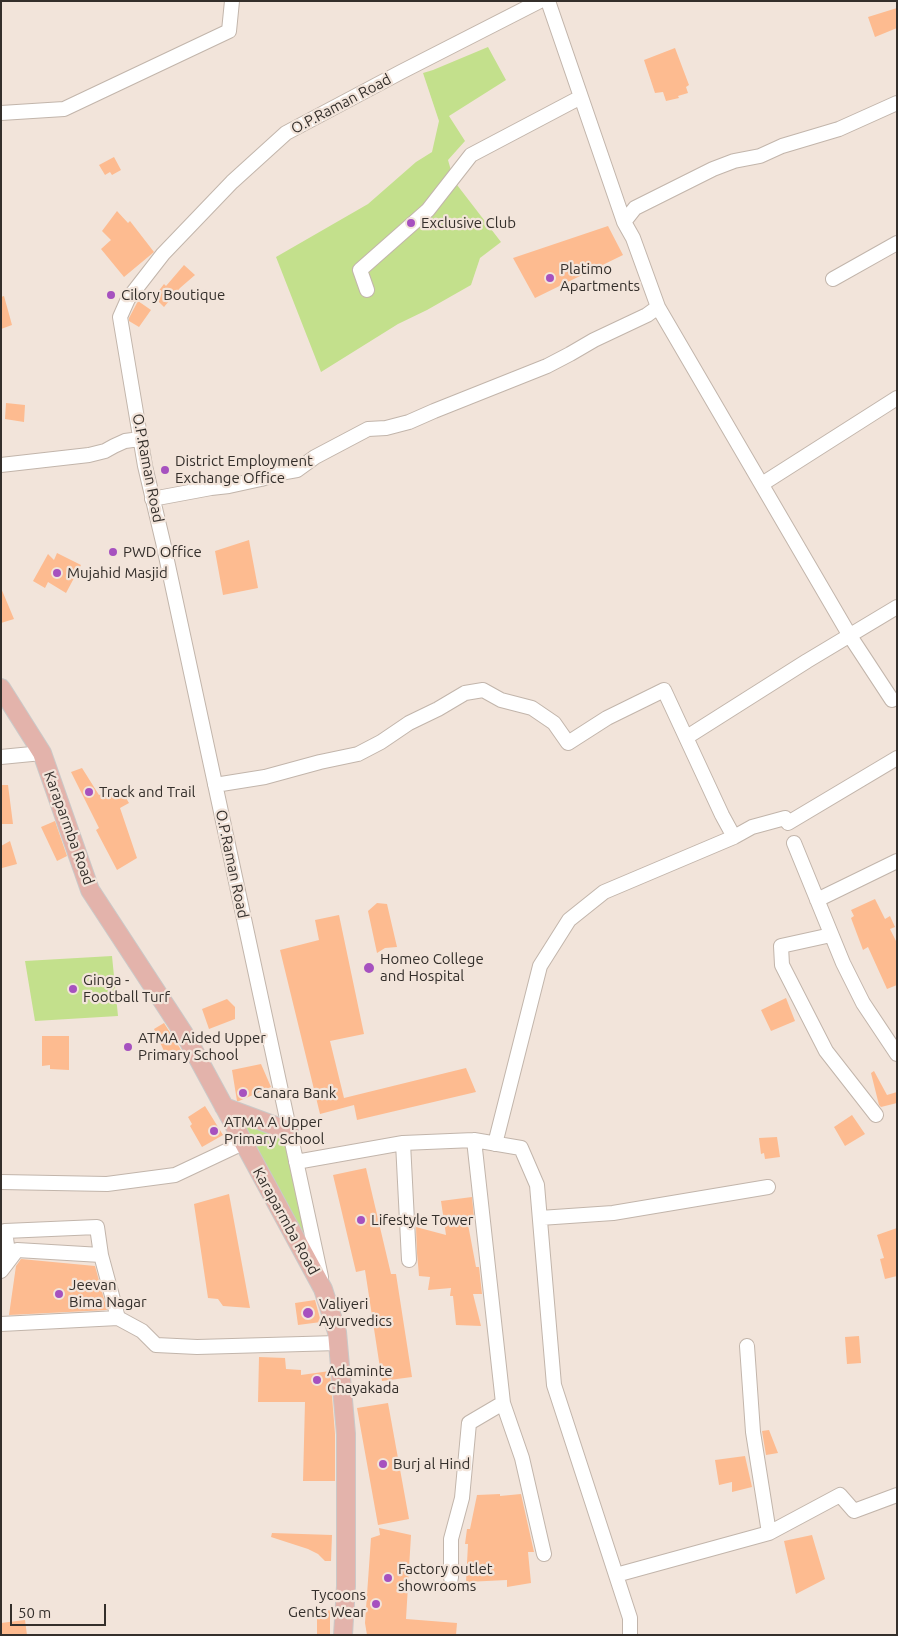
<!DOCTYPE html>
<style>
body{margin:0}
#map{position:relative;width:898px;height:1636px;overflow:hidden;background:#f2e4da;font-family:Ubuntu,sans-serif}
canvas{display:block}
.frame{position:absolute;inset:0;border:2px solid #342f2b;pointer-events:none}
.scale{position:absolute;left:10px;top:1604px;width:96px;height:22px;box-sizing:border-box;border:2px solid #342f2b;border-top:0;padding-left:6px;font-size:15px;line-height:18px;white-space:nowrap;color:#342f2b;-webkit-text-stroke:4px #f2e4da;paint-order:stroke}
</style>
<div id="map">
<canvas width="898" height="1636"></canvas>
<div class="frame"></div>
<div class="scale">50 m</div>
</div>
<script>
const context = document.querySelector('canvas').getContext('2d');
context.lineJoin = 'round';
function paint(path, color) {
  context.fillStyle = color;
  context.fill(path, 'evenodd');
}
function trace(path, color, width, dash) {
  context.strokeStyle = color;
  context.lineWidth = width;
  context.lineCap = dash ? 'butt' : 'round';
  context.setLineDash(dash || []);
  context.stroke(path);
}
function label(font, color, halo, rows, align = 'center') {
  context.font = font + ' Ubuntu,sans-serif';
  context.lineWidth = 4.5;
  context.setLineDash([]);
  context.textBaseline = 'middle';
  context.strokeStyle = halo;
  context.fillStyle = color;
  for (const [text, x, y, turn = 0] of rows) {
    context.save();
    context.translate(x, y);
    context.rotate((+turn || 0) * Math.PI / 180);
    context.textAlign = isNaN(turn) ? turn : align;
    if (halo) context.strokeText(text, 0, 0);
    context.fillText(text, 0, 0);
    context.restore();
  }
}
const green = new Path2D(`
 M488,47L506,80L449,116L465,141L448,160L454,181L501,242L480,258L471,285L427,310L398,324L321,372L276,257L368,204L416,162L432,152L439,121L423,73L433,70Z
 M112,956L118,1016L35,1021L25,961Z
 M232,1114L289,1131L312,1259Z`);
const building = new Path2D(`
 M897,8V28L875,37L868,17Z
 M675,48L689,85L686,87L688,93L678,96L679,98L666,101L663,92L655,93L644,60Z
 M114,157L121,170L112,175L110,172L105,175L99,165Z
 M117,211L128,223L130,221L154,252L124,277L101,249L111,240L102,231Z
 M608,226L623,255L535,298L513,258Z
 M184,265L195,275L180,288L164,307L154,297L164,284L166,286Z
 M4,296L12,325L1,329V297Z
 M138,301L151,310L139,327L129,321V318Z
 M6,403L25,405L24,422L5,419Z
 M249,540L258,588L223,595L215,551Z
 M57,553L81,565L66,593L48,582L45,588L33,581L48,554L54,560Z
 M1,588L14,619L1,623Z
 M82,768L99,795L120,788L129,803L120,808L137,858L117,870L96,830L99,828L71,772Z
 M1,785H8L13,824H1Z
 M55,821L67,856L57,861L41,827Z
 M10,841L17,864L2,868L1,846Z
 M875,899L885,919L890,916L895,927L890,929L897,943V985L887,989L868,947L863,950L851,918L854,916L851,910Z
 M377,903L387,904L397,947L385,948L377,953L368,911Z
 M339,915L364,1034L330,1041L344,1098L466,1068L476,1092L357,1120L354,1105L320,1114L280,950L319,940L315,920Z
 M786,998L795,1021L771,1031L761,1010Z
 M227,999L235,1007V1019L209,1029L202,1009Z
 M164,1023L183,1053L169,1062L154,1029Z
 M42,1036H69V1070L50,1069V1065L42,1066Z
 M261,1064L271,1087L239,1101H237L232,1070Z
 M874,1071L887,1095L897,1092V1103L881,1107L879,1105L871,1073Z
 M205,1106L223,1135L202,1147L190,1126L192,1124L188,1117Z
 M852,1115L865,1134L845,1146L834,1127Z
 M777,1137L780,1157L765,1159L764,1153L761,1154L759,1138Z
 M366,1168L391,1274H396L412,1377L382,1381L365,1270L356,1272L333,1175Z
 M229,1194L250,1308L223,1306L218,1299L208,1298L194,1204Z
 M472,1197L474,1218L467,1219L476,1267H479L482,1294H473L481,1326L456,1325L453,1296H450L451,1288L428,1290L430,1277L419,1276L417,1253L416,1227L446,1235L441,1201Z
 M897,1228V1276L885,1279L880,1259L884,1258L877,1235Z
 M21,1259L95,1266L107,1310L9,1315L16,1266Z
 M315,1300L321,1322L298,1325L295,1303Z
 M859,1336L861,1363L847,1364L845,1337Z
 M259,1357L285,1358L286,1369L301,1370V1375L330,1371L335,1434V1481H303L305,1402H258Z
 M388,1403L409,1519L378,1525L357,1408Z
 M769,1430L778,1453L766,1455L762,1431Z
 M745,1456L752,1487L732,1492V1482L719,1485L715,1460Z
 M500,1494V1496L521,1494L534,1552H528L531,1583L507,1587V1580L466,1582L468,1544H465L467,1529H470L477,1495Z
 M379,1528L411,1535L406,1619L457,1623L456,1635H367L365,1623L371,1538L380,1535Z
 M272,1533L332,1535L331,1561H325L318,1554L308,1549L271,1537Z
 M812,1535L825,1579L796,1594L784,1541Z
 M330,1610V1635H317V1611Z
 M25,1620L27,1635H1V1623Z`);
const minor = new Path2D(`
 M548,1L624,222
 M1,113L64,109L229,31L232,1
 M833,279L897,243
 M367,290L360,270L428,210L471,155L581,97
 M658,307L850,636L892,700
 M1,465L89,455L105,451L114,446L125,441L140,439
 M762,484L897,398
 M152,499L211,488L229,486L261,479L280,473L297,470L315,457L368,429L386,428L409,422L434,411L547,366L570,354L594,340L647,315L658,307L633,238L624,222L635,208L713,169L734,161L760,156L782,146L839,129L897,103
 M687,737L807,661L897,607
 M1,757L42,753
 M215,785L265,777L320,762L358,754L381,742L409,723L438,709L465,693L483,690L501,700L532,708L554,723L568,743L607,718L664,690L722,815L734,837L752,827L785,818L788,823L897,758
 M794,843L843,963L863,1003L897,1054
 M817,900L897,861
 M831,935L781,946L782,965L826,1051L876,1115
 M474,1140L503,1403L522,1458L544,1554
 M403,1143L409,1260
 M495,1144L540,966L569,920L604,892L734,837
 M296,1162L403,1143L474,1140L521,1148L537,1185L554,1385L630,1618V1635
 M1,1182L107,1184L175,1175L243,1143
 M540,1218L613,1213L768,1187
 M9,1260L5,1231L97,1227L101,1255
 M1,1271L17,1250L101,1255L118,1318
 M321,1277L163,542L145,466L120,317L128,299L163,254L232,182L286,133L401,72L540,1
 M1,1324L118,1318L142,1331L156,1345L197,1347L338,1343
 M747,1346L753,1432L769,1533
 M616,1575L769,1533L840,1495L854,1511L897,1495
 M451,1578V1539L462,1498L469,1423L503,1403`);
const major = new Path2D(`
 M1,688L42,753L90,890L188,1040L323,1289L337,1332L346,1434V1586L343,1635
 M224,1107L289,1131`);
const markers = [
 [411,223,5,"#a651bf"],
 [550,278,5,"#a651bf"],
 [111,295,5,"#a651bf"],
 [165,470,5,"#a651bf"],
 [113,552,5,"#a651bf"],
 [57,573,5,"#a651bf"],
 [89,792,5,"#a651bf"],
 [369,968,6,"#a651bf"],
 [73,989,5,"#a651bf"],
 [128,1047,5,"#a651bf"],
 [243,1093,5,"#a651bf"],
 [214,1131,5,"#a651bf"],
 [361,1220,5,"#a651bf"],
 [59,1294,5,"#a651bf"],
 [308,1313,6,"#a651bf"],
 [317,1380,5,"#a651bf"],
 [383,1464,5,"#a651bf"],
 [388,1578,5,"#a651bf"],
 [376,1604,5,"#a651bf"]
];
const streetNames = [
 ["O.P.Raman Road",341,104,-28],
 ["O.P.Raman Road",148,468,79],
 ["Karaparmba Road",69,828,70],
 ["O.P.Raman Road",232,864,78],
 ["Karaparmba Road",286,1221,61]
];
const poiNames = [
 ["Exclusive Club",421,223],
 ["Platimo",560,269],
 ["Apartments",560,286],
 ["Cilory Boutique",121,295],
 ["District Employment",175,461],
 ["Exchange Office",175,478],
 ["PWD Office",123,552],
 ["Mujahid Masjid",67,573],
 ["Track and Trail",99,792],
 ["Homeo College",380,959],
 ["and Hospital",380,976],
 ["Ginga -",83,980],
 ["Football Turf",83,997],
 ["ATMA Aided Upper",138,1038],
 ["Primary School",138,1055],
 ["Canara Bank",253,1093],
 ["ATMA A Upper",224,1122],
 ["Primary School",224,1139],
 ["Lifestyle Tower",371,1220],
 ["Jeevan",69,1285],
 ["Bima Nagar",69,1302],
 ["Valiyeri",319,1304],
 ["Ayurvedics",319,1321],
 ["Adaminte",327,1371],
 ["Chayakada",327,1388],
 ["Burj al Hind",393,1464],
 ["Factory outlet",398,1569],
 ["showrooms",398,1586],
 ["Tycoons",366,1595,"right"],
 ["Gents Wear",366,1612,"right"]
];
paint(green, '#c3e08c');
paint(building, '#fdbb90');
trace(minor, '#c2b5ab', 16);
trace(major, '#cac9c8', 20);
trace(minor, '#fff', 14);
trace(major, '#e3b3ab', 18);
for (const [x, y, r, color] of markers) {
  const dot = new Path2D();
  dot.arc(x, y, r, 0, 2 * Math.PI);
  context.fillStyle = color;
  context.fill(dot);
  trace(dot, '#f2e4da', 2);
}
label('15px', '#342f2b', '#f2e4da', streetNames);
label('15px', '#342f2b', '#f2e4da', poiNames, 'left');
</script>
